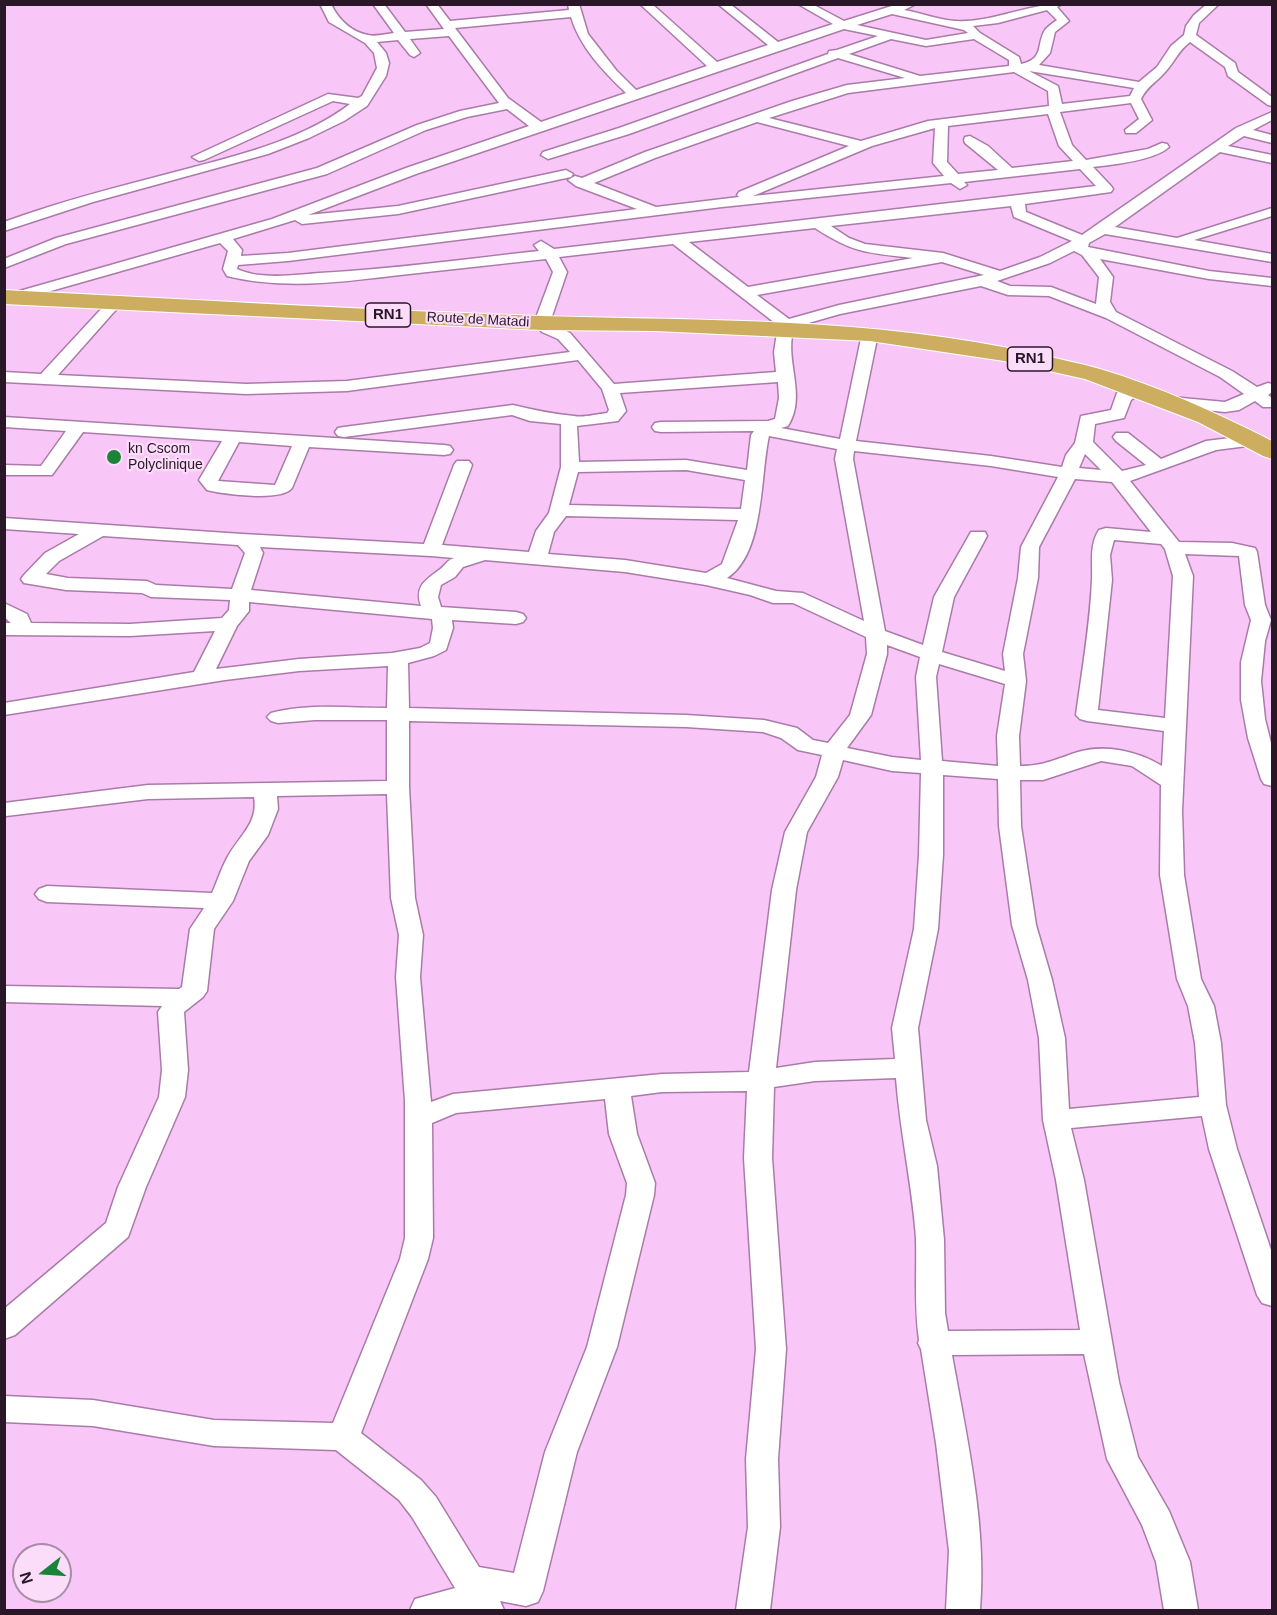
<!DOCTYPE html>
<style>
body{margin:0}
#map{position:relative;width:1277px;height:1615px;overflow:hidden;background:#f9c7f7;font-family:Arial,sans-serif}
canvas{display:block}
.frame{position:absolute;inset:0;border:6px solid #291728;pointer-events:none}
.north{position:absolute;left:12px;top:1543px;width:60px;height:60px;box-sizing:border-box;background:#fbdcf9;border:2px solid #a78da5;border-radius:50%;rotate:253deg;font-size:16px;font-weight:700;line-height:24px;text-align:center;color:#291728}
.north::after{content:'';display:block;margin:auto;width:21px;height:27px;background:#1a8338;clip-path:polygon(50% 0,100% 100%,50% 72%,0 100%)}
</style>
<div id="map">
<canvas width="1277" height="1615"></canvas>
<div class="frame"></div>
<div class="north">N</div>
</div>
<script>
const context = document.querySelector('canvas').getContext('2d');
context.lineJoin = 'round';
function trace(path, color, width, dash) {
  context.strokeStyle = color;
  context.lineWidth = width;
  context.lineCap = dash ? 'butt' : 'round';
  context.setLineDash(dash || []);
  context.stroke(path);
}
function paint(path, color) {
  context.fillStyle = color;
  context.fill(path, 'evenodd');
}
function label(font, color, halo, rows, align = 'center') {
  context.font = font + ' Arial,sans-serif';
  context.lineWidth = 4.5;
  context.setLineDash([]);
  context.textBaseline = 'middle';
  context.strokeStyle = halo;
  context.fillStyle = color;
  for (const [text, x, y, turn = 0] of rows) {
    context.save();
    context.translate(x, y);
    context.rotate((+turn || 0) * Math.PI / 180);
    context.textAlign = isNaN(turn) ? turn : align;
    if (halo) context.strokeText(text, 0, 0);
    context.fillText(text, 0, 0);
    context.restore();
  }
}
const minor = new Path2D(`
 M320,4H331C338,19 351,32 368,35C376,37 386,34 394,33L373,4H384L405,32L444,29L426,4H437L450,21L569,10L568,4H579L588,34L616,70L636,90L707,66L640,4H652L717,62L768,45L718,4H730L778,42L833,24L798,4H812L844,21L898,4H916L904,10C921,13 939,20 955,21C992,23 1026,4 1062,4L1057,7L1069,21L1055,32L1050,53L1039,65L1139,82L1157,67L1171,46L1184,35L1186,26L1194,15L1207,4H1219L1199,23L1196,35L1235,63L1238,72L1272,97V106L1268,105L1228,76L1225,67L1190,42C1179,50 1175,61 1166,71C1157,82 1147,86 1141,99L1152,120L1136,133H1126L1125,130L1139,119L1131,103L1060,112L1072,145L1086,160L1148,149L1162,143L1167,144L1169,147C1156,160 1112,165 1093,167L1111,186L1113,189L1111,192L1025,204L1026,212L1082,235L1236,128L1272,112V120L1253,130L1272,135V143L1244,136L1228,146L1272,155V163L1220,152L1115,227L1177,238L1272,208V216L1194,240L1272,254V262L1105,234L1089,243L1088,247L1209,271L1272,278V286L1209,279L1100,259L1113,277L1110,302L1116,312L1232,371L1257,387L1268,383L1272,384V392L1268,395L1272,398V407H1263L1255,401L1239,410L1225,412L1165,406L1163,402L1171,397L1225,402L1244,394L1220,377L1106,318L1049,296L1008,295L981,286L840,314L791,328L793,331C785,362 807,396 788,426L781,428L840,439L862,334L870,329L878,334L856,441L991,456L1062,467L1066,455L1075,443L1081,416L1111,410L1117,393L1137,384L1145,389L1131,400L1124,418L1095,424L1093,442L1122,471L1146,465L1116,441L1113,437L1116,433H1128L1161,459L1206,441L1255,435L1261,436L1264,440L1261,444L1255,445L1216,450L1130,481L1179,542L1232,543L1255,548L1257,552L1265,605L1271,620L1265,641L1261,681L1265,719L1272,747V786L1264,784L1261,779L1248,738L1241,700V662L1251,620L1245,605L1239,556L1185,554L1193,576L1182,811L1184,875L1201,979L1214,1006L1221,1043L1226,1105L1237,1149L1272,1253V1306L1262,1303L1257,1295L1209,1149L1202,1116L1071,1128L1084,1180L1119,1382L1138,1457L1169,1511L1190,1562L1198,1610H1164L1156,1562L1142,1525L1107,1459L1084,1354L952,1355C967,1439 987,1525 980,1610H946L949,1551L936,1443L921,1349L918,1343L919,1340C914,1306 917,1273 916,1238C912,1184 900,1132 896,1078L815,1081L774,1087L772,1158L786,1349L778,1459L780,1527L770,1610H736L748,1527L746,1459L756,1349L744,1158L747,1091L662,1092L631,1096L637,1134L655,1183L654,1195L617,1347L577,1452L543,1591L538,1602L526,1606L500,1601L504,1610H410L415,1599L455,1588L412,1517L399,1500L336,1450L214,1446L93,1426L4,1422V1396L93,1400L214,1420L333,1423L400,1259L405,1238V1101L396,977L399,935L391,898L387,794L277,796L278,809L268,835L249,861L233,901L214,929L207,991L203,997L184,1012L188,1070L185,1097L146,1187L128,1237L15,1335L4,1339V1309L106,1223L118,1187L159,1097L162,1070L158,1012L162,1006L4,1002V986L179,989L182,987L190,929L204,908L47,902L39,899L35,894L39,889L47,886L212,893C217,882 221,869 227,858C238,837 259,823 254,797L148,799L6,816L4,803L148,785L387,781V720H315L278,723L271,721L267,717L271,713C308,703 350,708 387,708L388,666L299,671L225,680L4,715V703L194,672L215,631L130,636L4,635V623H11L4,617V603L27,614L31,623L130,624L222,618L229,610L230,600L151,597L142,593L66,590L24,583L21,579L24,575L45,553L79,534L4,529V518L242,534L424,544L454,465L457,461H469L472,465L442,545L529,552L536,531L549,513L561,467V424L530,421L512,415L344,437L338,436L335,432L338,428L344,427L513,405C533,410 554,414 574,416C583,418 597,414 607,413L609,410L602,389L578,360L347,391L246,394L4,382V372L41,374L103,307H113L116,310L113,313L58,375L246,384L347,381L570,352L558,339L542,332L534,323L553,272L546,259C497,264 448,270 400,275C343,282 283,290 227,276L223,269L228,251L220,243L19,300H9L6,297L9,294L272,219L406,168L529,126L507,109L467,117L426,130L327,174L66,244L4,268V259L56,238L317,168L417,125L460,111L499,103L449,36L410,39L420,53L414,57L410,55L398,40L377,42L386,53L389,63L386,76L367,106L344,121L309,138L268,154L93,202L4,231V222L27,214C82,195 138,182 194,167C247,153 305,138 350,104L333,101L204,160L199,161L192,157L328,94L358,98L362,96L377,68L374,53L365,43L329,22ZM1047,10L1057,20C1053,23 1048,26 1045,30C1036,44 1045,59 1021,64L1019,57L980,33L973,26L998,23ZM892,14L964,30L968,33L926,40L857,25ZM571,17C580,47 603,71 626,93L541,122L508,98L455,28ZM844,29L878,36L837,50L829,51L828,54L619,128L543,152L541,155L548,159L629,134L838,58L905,78L847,85L792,101L645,152L582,178L575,176L568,180L576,186L637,209L288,253L241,256L242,250L233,239L295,220L302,224L398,214L571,177L573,174L566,170L398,206L308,215L416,174ZM891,39L926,46L974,39L1009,60V66L920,76L849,54ZM1029,71L1134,88L1130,96L1062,104L1058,86ZM1014,72L1048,91L1049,106L928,121L861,141L769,118L848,93ZM1048,114L1059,146L1073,161L1012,168L988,146L970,136L965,137L964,140L965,143L998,170L958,174L947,162L948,126ZM757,122L849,146L739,192L737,195L739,197L656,207L594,183L655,158ZM935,128L933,163L944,176L753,196L872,146ZM1080,169L1096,186L554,249L541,241L534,245L539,251C466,259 393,269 319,273C294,275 261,280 237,269L238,265L288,261L722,207L951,183L960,189L967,185L964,182ZM1011,206L1014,217L1072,241L1040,257L1000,271L943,253L865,244L849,238L831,226ZM815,228C853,253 868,253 913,258L748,287L689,242ZM673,244L775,323L765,327L763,330L771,335L777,333L774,352L776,372L614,384L570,333L550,322L567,272L559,257ZM1074,251L1082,255L1099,277L1096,304L1051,287L1010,286L997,281L1050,263ZM942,262L984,275L839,305L789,319L757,295ZM778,382L779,398L775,419L768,421L661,422L655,423L652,427L655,431L661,432L754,431L751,435L747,470L686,460L579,462L577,426L618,421L626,411L620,393ZM769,436L837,449L835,459L864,621L803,593L776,591L727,578C765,554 760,475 769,436ZM854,451L991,466L1058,477L1021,547L1018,578L1003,654L1005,671L942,652L954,597L987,536L985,532H971L934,597L923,645L885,631L853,459ZM1085,454L1101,470L1079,468ZM686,470L745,480L741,509L569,505L578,472ZM1075,479L1112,482L1151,532L1106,528L1099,530C1089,545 1093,563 1092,580C1090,625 1082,670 1076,715L1080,719L1087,721L1164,731L1162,766C1138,751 1106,744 1078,752C1056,759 1044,766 1020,766L1019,736L1026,681L1023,654L1038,578L1039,547ZM566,516L738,520L722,564L706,573L625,560L548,554L554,532ZM103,536L238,545L245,553L232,589L156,585L147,581L68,578L46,574L59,561ZM1114,540L1161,544L1165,549L1173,576L1165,718L1098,710L1112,580L1110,555ZM260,547L431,556L454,558C447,560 445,566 439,570C426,580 414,586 421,606L251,590L263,553ZM485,560L625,572L706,585L750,595L773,603H793L866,637L867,654L850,715L828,743L813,740L797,728L764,720L686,715L409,708L408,663L434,656L446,650L453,628L452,620L516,624L523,622L526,618L523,614L516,612L441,607L438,597L441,585L455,577L463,567ZM249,602L432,619L433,628L430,643L420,648L392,653L299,659L216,669L237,626L249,611ZM887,645L920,657L916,677L921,760L892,757L847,748L871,715L887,654ZM939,664L1005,684L997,736L998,766L942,761L936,677ZM409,721L686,727L763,732L781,738L798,750L822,755L816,777L785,832L772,890L749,1072L662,1074L453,1094L431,1102L420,977L423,935L415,898L409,787ZM843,760L892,771L921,773L919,855L914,929L892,1028L895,1059L815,1062L776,1068L796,890L807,832L838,777ZM1101,761L1132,766L1161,785L1160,875L1177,979L1188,1006L1195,1043L1199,1097L1069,1109L1065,1038L1052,980L1036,925L1021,826L1020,780H1043ZM943,775L998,779L999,826L1012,925L1028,980L1039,1038L1043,1120L1056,1180L1080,1330L948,1331L945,1313L944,1240L937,1166L926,1120L918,1028L938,929L943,855ZM605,1099L609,1134L627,1183L626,1195L587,1347L545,1452L514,1573L479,1567L436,1497L421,1480L361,1433L428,1259L433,1238L432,1123L456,1113Z
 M4,417L444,445L450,446L453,450L450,454L444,455L309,447L292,488C282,502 223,494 207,490L199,480L222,441L83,432L52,475H4V465L41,466L66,431L4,427ZM239,442L292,446L275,485L218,481Z`);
const highway = new Path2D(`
 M4,290C183,299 362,310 541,316C708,321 872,317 1037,354C1058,359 1079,363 1100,369C1160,387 1217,413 1272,441V459L1263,456L1198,422L1085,379L1004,361L870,341L655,331L542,330L4,304Z`);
const markers = [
 [114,457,8,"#1a8338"]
];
const farStreetnames = [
 ["Route de Matadi",478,320,3]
];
const farPoinames = [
 ["kn Cscom",128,449],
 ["Polyclinique",128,465]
];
const shields = [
 [388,315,45],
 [1030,359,45]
];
const shieldNames = [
 ["RN1",388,315],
 ["RN1",1030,359]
];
trace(minor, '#aa7ba8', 3);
trace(highway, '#fff', 2);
paint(minor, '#fff');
paint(highway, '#cdad5f');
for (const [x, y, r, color] of markers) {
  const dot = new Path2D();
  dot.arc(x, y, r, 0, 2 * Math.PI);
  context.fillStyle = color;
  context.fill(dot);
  trace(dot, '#fbdcf9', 2);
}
label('14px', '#291728', '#fbdcf9', farStreetnames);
label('14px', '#291728', '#fbdcf9', farPoinames, 'left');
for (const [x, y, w] of shields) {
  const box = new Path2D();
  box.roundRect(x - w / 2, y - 12, w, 24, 4.5);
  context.fillStyle = '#fbdcf9';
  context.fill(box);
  trace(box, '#291728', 1.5);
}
label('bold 15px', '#291728', null, shieldNames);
</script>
